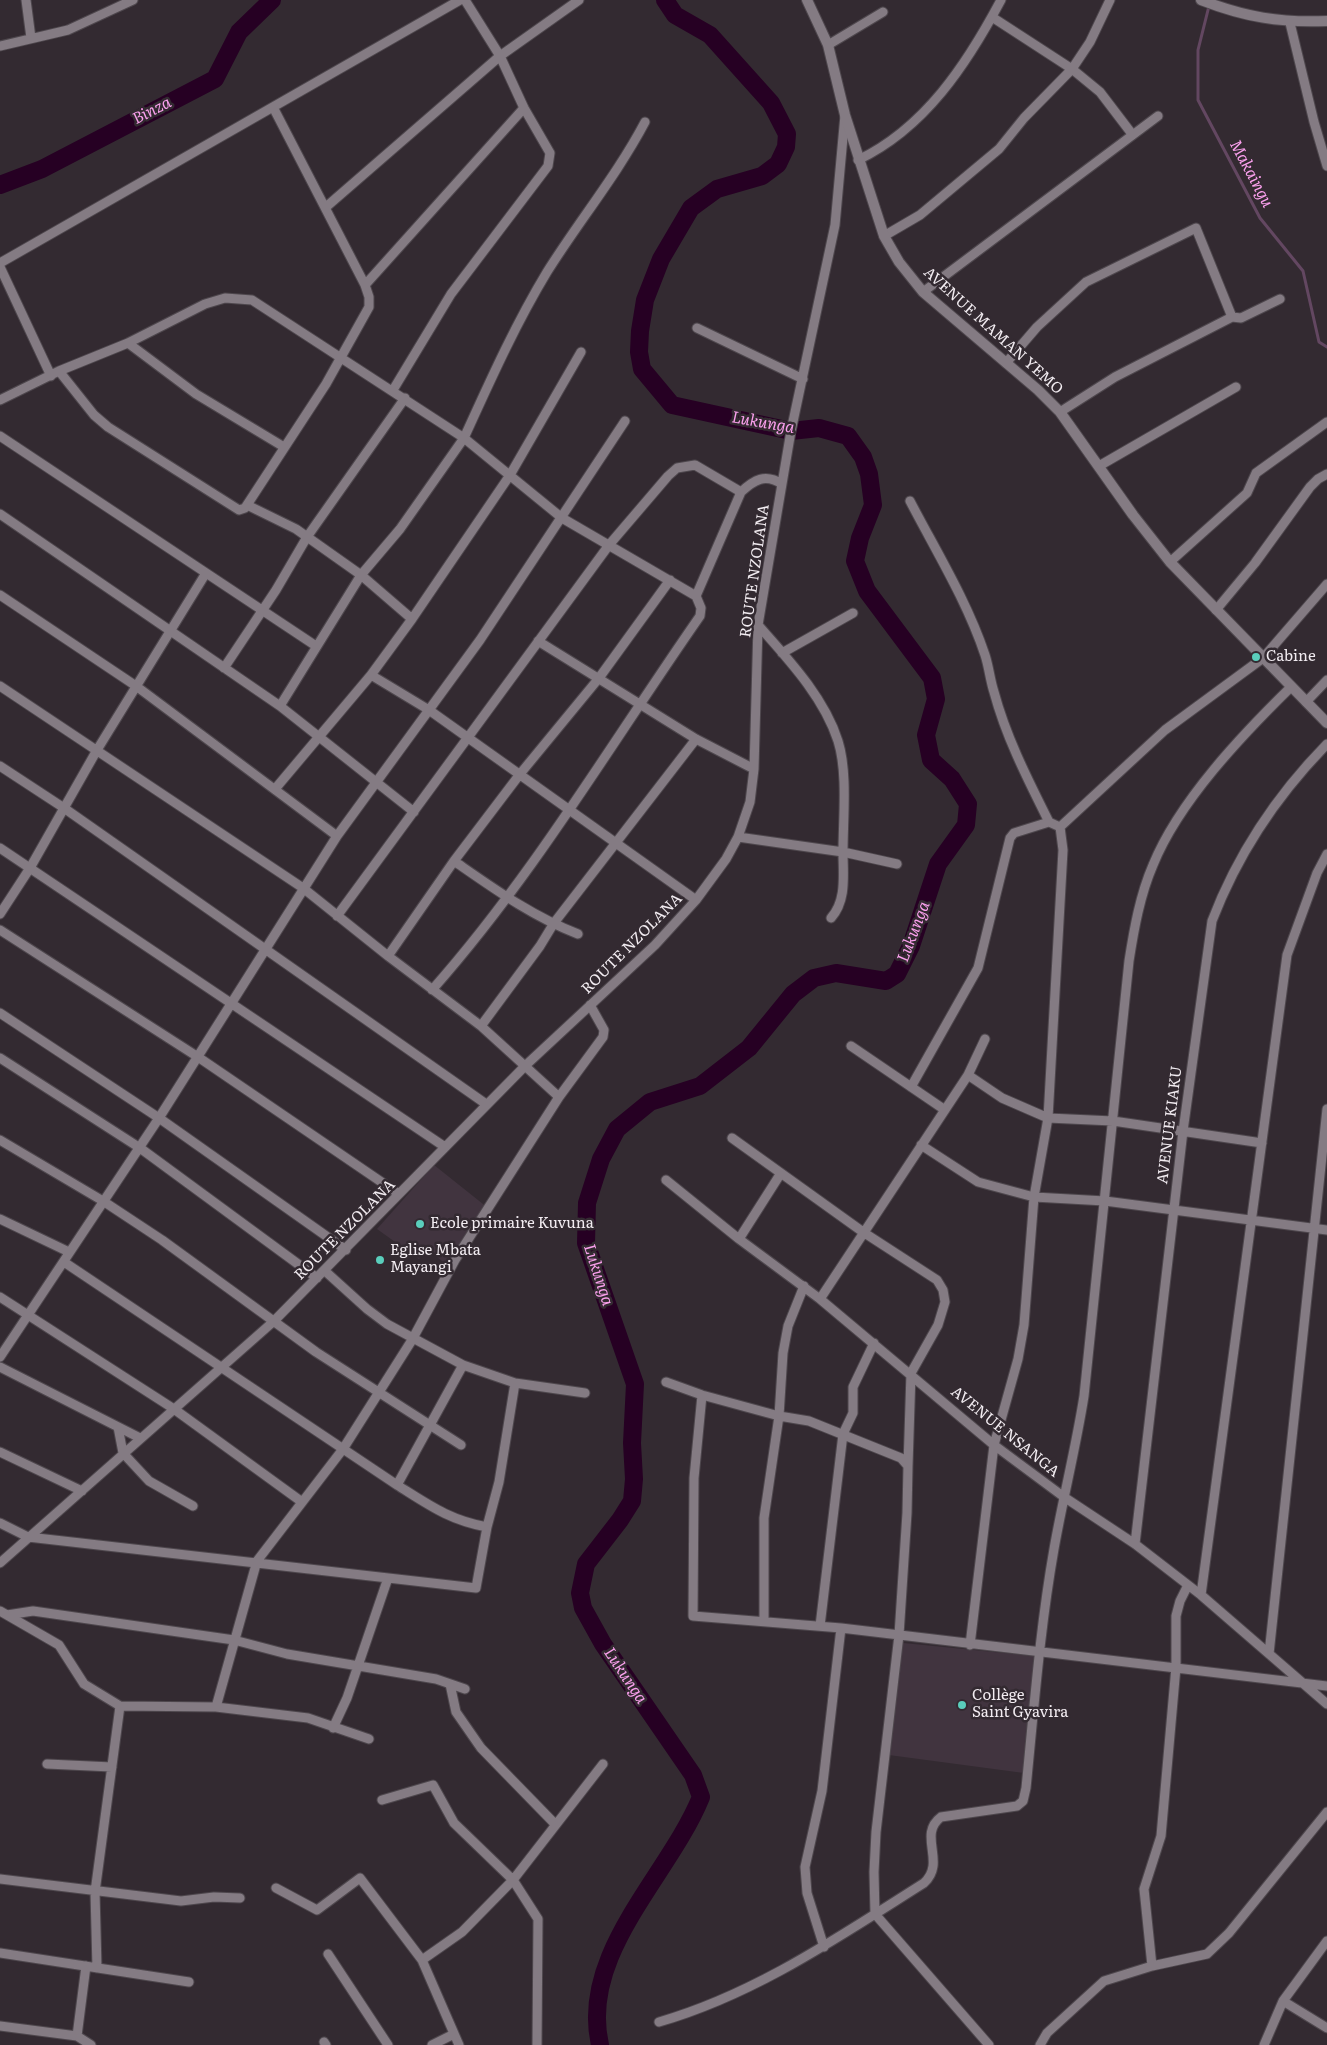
<!DOCTYPE html>
<meta charset="utf-8">
<style>
body{margin:0}
canvas{display:block;background:#332a31}
</style>
<canvas width="1327" height="2045"></canvas>
<script>
const context = document.querySelector('canvas').getContext('2d');
context.lineJoin = 'round';
function paint(path, color) {
  context.fillStyle = color;
  context.fill(path, 'evenodd');
}
function trace(path, color, width, dash) {
  context.strokeStyle = color;
  context.lineWidth = width;
  context.lineCap = dash ? 'butt' : 'round';
  context.setLineDash(dash || []);
  context.stroke(path);
}
function label(font, color, halo, rows, align = 'center') {
  context.font = font + ' Literata,serif';
  context.lineWidth = 5;
  context.setLineDash([]);
  context.textBaseline = 'middle';
  context.strokeStyle = halo;
  context.fillStyle = color;
  for (const [text, x, y, turn = 0] of rows) {
    context.save();
    context.translate(x, y);
    context.rotate((+turn || 0) * Math.PI / 180);
    context.textAlign = isNaN(turn) ? turn : align;
    if (halo) context.strokeText(text, 0, 0);
    context.fillText(text, 0, 0);
    context.restore();
  }
}
const built = new Path2D(`
 M434,1165L488,1208L447,1265L427,1249L419,1259L377,1229Z
 M903,1643L1034,1656L1024,1773L889,1755Z`);
const stream = new Path2D(`
 M1209,6L1198,50V100L1260,218L1303,271L1319,342L1327,347`);
const river = new Path2D(`
 M0,185L42,169L215,79L239,32L272,0
 M600,2045C579,1953 669,1876 701,1797L693,1775L603,1644L583,1608L580,1593L586,1564L620,1520L632,1501L634,1479L632,1443L635,1384L586,1243L587,1203L601,1159L617,1129L650,1102L700,1086L749,1048L793,994L814,978L836,973L886,981L897,974L911,946L938,864L966,825L968,804L952,779L931,760L926,735L936,699L932,678L867,591L855,561L860,538L873,505L869,474L863,457L848,436L819,428L791,431L672,405L642,369L639,352L640,331L645,300L661,259L691,208L717,189L762,176L778,164L786,147L787,134L771,103L710,35L675,15L665,0`);
const minor = new Path2D(`
 M26,0L31,38
 M992,17L1072,69L1100,92L1132,134
 M1290,23L1314,122L1327,166
 M828,45L883,12
 M0,46L68,30L133,0
 M858,160C925,128 967,64 1001,0
 M326,207L500,56L579,0
 M884,236L920,215L999,149L1024,118L1072,69L1090,42L1110,0
 M0,263L460,0
 M0,267L51,376
 M365,285L524,108
 M923,292L1158,116
 M697,328L803,379
 M128,343L196,394L284,447
 M1006,363L1037,327L1086,282L1196,228L1232,317L1241,318L1280,299
 M59,371L94,415L108,427L239,510L245,508L326,384L369,307V297L365,285L273,107
 M393,390L451,294L548,166L550,153L524,108L500,56L465,0
 M0,400L59,371L128,343L205,304L225,298L252,300L464,438L562,518L696,596L701,608L700,616C612,742 534,875 432,990
 M1060,412L1115,377L1232,317
 M0,436L316,646
 M1099,466L1236,387
 M910,501C936,551 967,601 985,655C989,667 990,680 994,692C1006,737 1028,780 1049,822L1060,827
 M247,505L296,529L361,575L412,619
 M0,514L280,706L414,812
 M1170,562L1247,493L1256,473L1327,422
 M0,595L136,686L337,836
 M696,596L741,492C754,480 765,473 782,484
 M1216,610L1255,563L1310,487L1318,479L1327,474
 M758,625C788,659 824,697 838,741C848,773 843,818 843,852C843,875 847,900 831,918
 M538,641L696,739L754,769
 M782,653L853,613
 M224,668L276,590L307,537L405,398
 M371,675L429,710L696,900
 M0,686L303,888L388,956L481,1026L559,1097
 M1306,702L1327,680
 M280,706L361,575L400,529L464,438C490,381 515,325 547,272C579,221 617,175 645,122
 M0,766L64,808L486,1104
 M275,789L371,675L412,619L510,475L581,352
 M1060,827L1165,730L1263,658L1327,584
 M738,837L843,852L897,864
 M0,848L445,1147
 M454,861C493,888 533,917 578,934
 M0,914L30,868L97,750L206,573
 M337,916L609,545L668,476L677,468L695,465L741,492
 M0,930L198,1057L399,1194
 M388,956L454,861L520,774L599,678L670,580
 M0,1013L159,1118L346,1250
 M481,1026L540,946L554,923L696,739
 M851,1046L945,1110
 M0,1058L140,1148L317,1278
 M968,1075L1002,1098L1048,1118L1113,1121L1262,1143
 M911,1087L978,968L1010,838L1014,833L1049,822
 M732,1138L863,1232L937,1280L943,1290L945,1302L938,1325L911,1373L908,1466
 M0,1140L103,1201L162,1240L316,1352L461,1445
 M921,1145L978,1182L1034,1197L1105,1201L1327,1230
 M666,1180L739,1239L820,1299L994,1445L1064,1497L1135,1544L1201,1595L1327,1704
 M0,1219L69,1252
 M739,1239L781,1173
 M64,1262L397,1485C429,1505 449,1520 487,1527
 M325,1271L367,1309L387,1324L463,1365L515,1383L585,1393
 M0,1297L174,1409L302,1502
 M820,1299L968,1075L985,1039
 M0,1357L159,1118L337,836L480,640L625,421
 M0,1367L140,1438
 M666,1382L702,1395L779,1416L809,1421L901,1458L908,1466L907,1513L899,1635L876,1832L874,1872L875,1914L989,2045
 M702,1395L694,1478L693,1616L841,1628L1327,1686
 M118,1427L123,1453L149,1481L193,1506
 M0,1452L82,1491
 M397,1485L463,1365
 M0,1523L28,1537L476,1588L487,1527L499,1482L515,1383
 M1135,1544L1183,1131L1212,921C1238,853 1276,796 1327,744
 M0,1563L274,1321L526,1065L655,945L696,900L726,859L738,837L750,802L754,769L758,625L791,431L835,225L845,115
 M1201,1595L1287,955L1317,873L1327,854
 M0,1611L59,1645L84,1684L120,1706L216,1707L308,1718L369,1739
 M7,1615L33,1611L234,1640L287,1654L436,1679L465,1689
 M764,1621V1518L779,1416L783,1353L788,1326L804,1286
 M820,1626L843,1434L853,1413V1387L874,1343
 M970,1645L994,1445L1018,1359L1024,1325L1034,1197L1048,1118L1063,850L1060,827
 M1269,1654L1327,1109
 M450,1684L456,1712L481,1748L555,1824
 M216,1707L257,1561L343,1449L412,1340L455,1260L559,1097L603,1037L604,1030L590,1005
 M333,1728L347,1698L388,1578
 M47,1764L112,1767
 M382,1800L433,1785L454,1823L513,1880L538,1919L537,2045
 M0,1879L181,1901L214,1897L240,1898
 M276,1888L317,1910L360,1878L422,1960L459,2045
 M824,1947L807,1893L805,1867L822,1791L841,1628
 M0,1953L189,1982
 M328,1954L388,2045
 M422,1960L462,1932L513,1880L603,1764
 M86,1966L77,2036L91,2045
 M1152,1966L1144,1889L1161,1836L1176,1667V1616L1180,1601L1188,1585
 M97,1968L95,1892L120,1706
 M1283,2001L1327,2028
 M659,2022C756,1994 840,1936 924,1883C947,1862 917,1835 941,1817L1017,1806L1023,1801L1026,1788C1034,1708 1040,1628 1054,1549C1063,1498 1076,1447 1084,1396L1129,961C1134,929 1140,895 1153,865C1179,801 1242,735 1291,687
 M0,2026L77,2036
 M324,2042L326,2045
 M432,2045L454,2034
 M1040,2045L1047,2033L1104,1981L1152,1966L1207,1954L1229,1933L1327,1812
 M1264,2045L1283,2001L1327,1941`);
const tertiary = new Path2D(`
 M807,0L828,45L845,115L884,236L899,262L923,292L1038,390L1060,412L1133,515L1170,562L1327,723
 M1201,0C1245,17 1280,23 1327,21`);
const markers = [
 [1256,657,5,"#5acebc"],
 [420,1224,5,"#5acebc"],
 [380,1260,5,"#5acebc"],
 [962,1705,5,"#5acebc"]
];
const streetNames = [
 ["AVENUE MAMAN YEMO",993,331,42],
 ["ROUTE NZOLANA",755,571,-82],
 ["ROUTE NZOLANA",632,944,-45],
 ["AVENUE KIAKU",1170,1125,-83],
 ["ROUTE NZOLANA",345,1230,-45],
 ["AVENUE NSANGA",1005,1432,39]
];
const poiNames = [
 ["Cabine",1266,657],
 ["Ecole primaire Kuvuna",430,1224],
 ["Eglise Mbata",390,1251],
 ["Mayangi",390,1268],
 ["Collège",972,1696],
 ["Saint Gyavira",972,1713]
];
const waterNames = [
 ["Binza",152,111,-27],
 ["Makaingu",1251,174,62],
 ["Lukunga",763,423,10],
 ["Lukunga",914,932,-69],
 ["Lukunga",598,1275,72],
 ["Lukunga",625,1676,56]
];
paint(built, '#41343f');
trace(stream, '#634761', 3);
trace(river, '#260023', 18);
trace(minor, '#4e474d', 11);
trace(tertiary, '#4e474d', 12);
trace(minor, '#847b83', 9);
trace(tertiary, '#847b83', 10);
for (const [x, y, r, color] of markers) {
  const dot = new Path2D();
  dot.arc(x, y, r, 0, 2 * Math.PI);
  context.fillStyle = color;
  context.fill(dot);
  trace(dot, '#332a31', 2);
}
label('15px', '#f2ecf1', '#332a31', streetNames);
label('15px', '#f2ecf1', '#332a31', poiNames, 'left');
label('italic 16px', '#faa0ed', '#332a31', waterNames);
</script>
